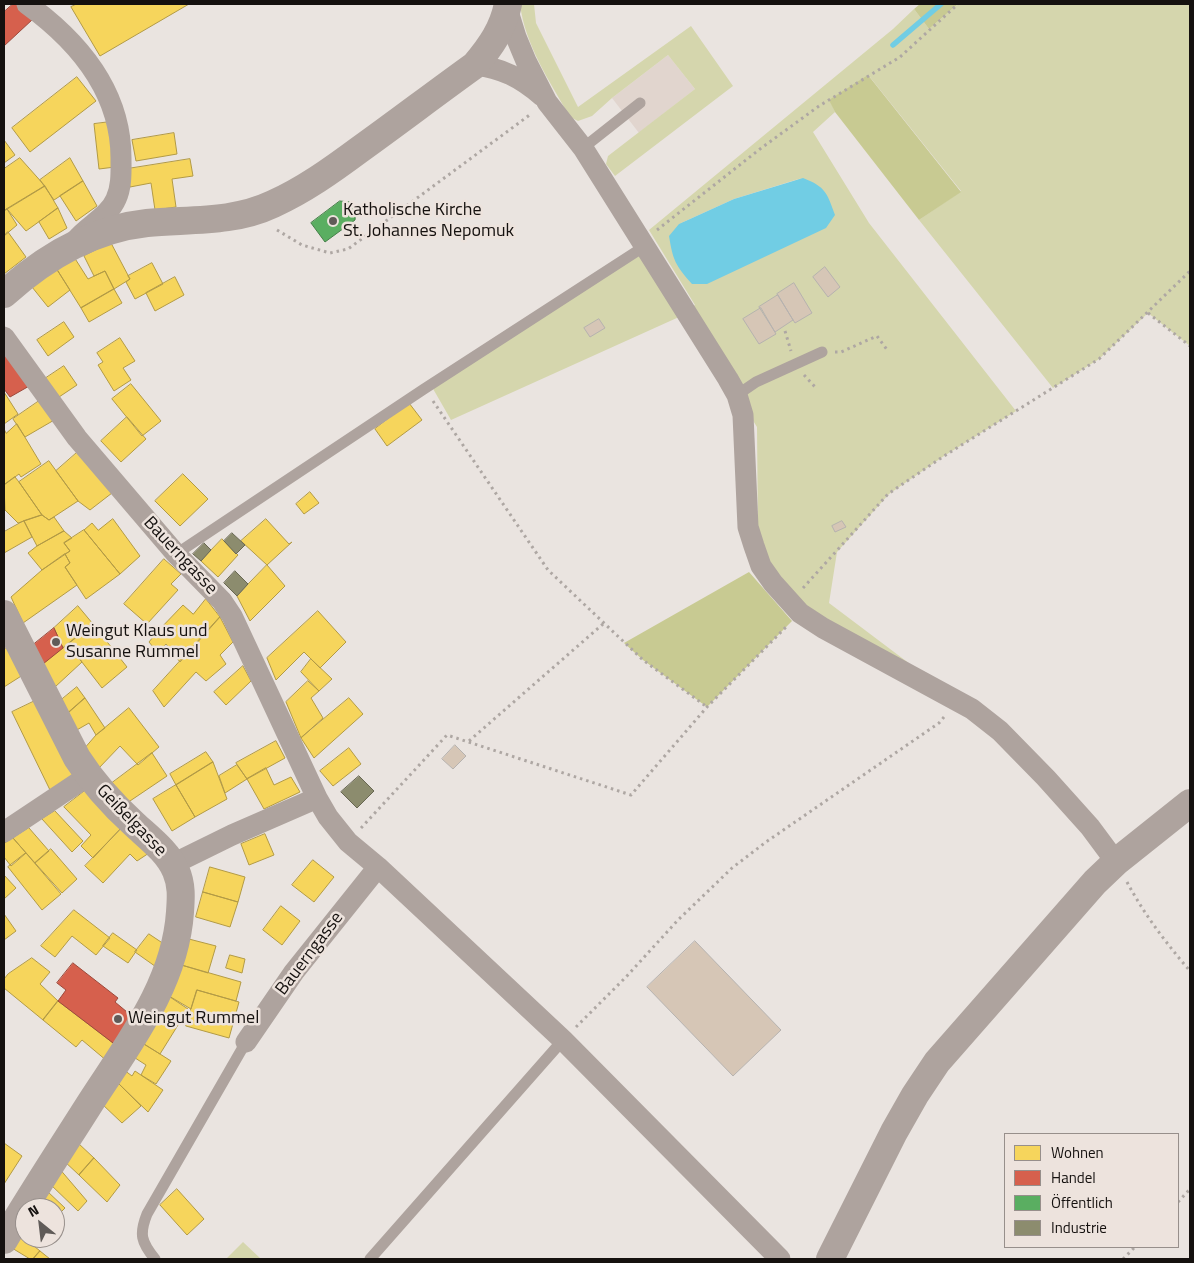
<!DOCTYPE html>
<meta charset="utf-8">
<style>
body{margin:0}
#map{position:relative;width:1194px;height:1263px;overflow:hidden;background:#eae4e0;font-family:"Titillium Web",sans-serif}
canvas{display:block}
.frame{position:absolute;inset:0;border:5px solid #15110f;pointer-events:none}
.legend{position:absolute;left:1004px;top:1133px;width:175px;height:115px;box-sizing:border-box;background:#ede3dd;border:1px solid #978f8b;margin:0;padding:6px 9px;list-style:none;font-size:15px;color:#15110f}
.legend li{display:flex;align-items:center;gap:10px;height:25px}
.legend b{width:25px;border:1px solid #978f8b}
.north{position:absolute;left:15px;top:1198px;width:50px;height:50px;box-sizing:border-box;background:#ede3dd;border:1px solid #978f8b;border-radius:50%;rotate:331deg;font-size:14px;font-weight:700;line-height:20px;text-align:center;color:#15110f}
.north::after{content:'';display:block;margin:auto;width:18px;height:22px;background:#605b58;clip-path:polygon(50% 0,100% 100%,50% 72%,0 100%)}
</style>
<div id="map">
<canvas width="1194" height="1263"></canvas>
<div class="frame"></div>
<ul class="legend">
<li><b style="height:14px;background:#f6d55c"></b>Wohnen</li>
<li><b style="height:14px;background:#d6604d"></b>Handel</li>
<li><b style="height:14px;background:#5aae61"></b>Öffentlich</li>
<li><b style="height:14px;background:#8c8c6e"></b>Industrie</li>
</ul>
<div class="north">N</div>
</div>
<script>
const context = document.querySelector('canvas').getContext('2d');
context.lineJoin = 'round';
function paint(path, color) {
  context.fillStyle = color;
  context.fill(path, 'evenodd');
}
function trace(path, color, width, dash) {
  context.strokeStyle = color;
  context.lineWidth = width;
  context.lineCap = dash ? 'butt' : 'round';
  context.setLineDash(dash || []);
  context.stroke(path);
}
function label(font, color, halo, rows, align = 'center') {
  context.font = font + ' "Titillium Web",sans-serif';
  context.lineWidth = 5;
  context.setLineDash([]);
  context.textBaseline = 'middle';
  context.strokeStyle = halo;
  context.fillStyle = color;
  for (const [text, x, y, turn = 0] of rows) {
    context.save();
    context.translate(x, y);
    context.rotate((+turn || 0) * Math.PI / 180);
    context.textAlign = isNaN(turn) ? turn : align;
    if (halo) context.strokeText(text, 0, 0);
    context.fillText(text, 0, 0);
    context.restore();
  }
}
const built = new Path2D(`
 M668,55L695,89L639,133L612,98Z`);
const green = new Path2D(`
 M520,4H534L536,23L578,107L691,26L733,86L615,176L606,164L608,156L695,89L668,55L612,98L592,116L578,121L570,117C550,82 525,45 520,4Z
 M958,4H1190V346L1148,313L1099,359L1053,388L919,220L961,191L869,76L830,100L835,112L813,132L869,223L1016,411L944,456L889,494L837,552L829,603L910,664L838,627L804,605L765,557L758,535L757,427L684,310L695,305L649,230L893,29L914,9L929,29ZM802,178L679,224L734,199Z
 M642,251L679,317L451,420L432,387Z
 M243,1242L261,1259H226Z`);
const forest = new Path2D(`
 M920,4H958L929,29L914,9Z
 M868,75L961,192L919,220L835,112L829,100Z
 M749,572L792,621L707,707L643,660L624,643Z`);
const water = new Path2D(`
 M803,178C826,187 827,193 835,215L826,228L707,284H692C675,265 673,260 669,236L679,224L734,199Z`);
const homes = new Path2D(`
 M77,4H189L100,56L71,7Z
 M77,77L96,101L30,152L12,128Z
 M110,122L115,167L99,169L94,124Z
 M174,133L177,154L136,161L132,140Z
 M4,140L15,155L4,163Z
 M20,158L45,186L4,211V169Z
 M70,158L83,181L54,200L40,180Z
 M190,159L193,176L172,179L176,207L155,210L151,183L130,187L127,169Z
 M83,181L97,206L76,221L60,196Z
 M45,186L58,208L26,231L7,209Z
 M58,208L67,228L49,239L39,222Z
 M7,209L17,225L4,236V211Z
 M8,232L26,257L4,274V236Z
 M111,243L130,279L114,289L105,271L94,276L84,256Z
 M74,257L88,279L105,271L114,289L81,308L56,268Z
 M152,263L163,284L135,299L126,282L130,279L128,276Z
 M56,268L70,290L48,307L32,287Z
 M175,277L184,295L155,311L146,293Z
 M114,289L122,303L89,322L81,308Z
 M64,322L74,337L48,356L37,340Z
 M120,338L135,361L123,368L131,380L114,391L98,365L103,362L97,353Z
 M64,366L77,385L56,399L43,380Z
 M131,384L161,421L142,436L112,399Z
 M4,392L18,414L4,424Z
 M42,399L56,419L25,437L13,419Z
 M409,403L422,420L387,446L375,429Z
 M127,417L146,439L121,462L101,441Z
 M17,424L41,464L21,477L19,474L4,485V429L6,433Z
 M80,450L112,493L90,510L78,501L56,471Z
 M49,461L78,501L49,520L42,515L19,482Z
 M183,474L208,499L180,526L155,501Z
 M15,477L19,482L42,515L18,523L5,510L4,485Z
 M310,492L319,503L304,514L296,504Z
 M42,515L49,520L54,517L64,531L37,546L24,521Z
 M113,519L140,556L120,574L84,530L92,523L98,530Z
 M266,519L289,544L292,542L267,565L241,541Z
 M24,521L32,537L4,553V532Z
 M84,530L120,574L86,599L65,567L70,563L65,554L70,551L64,543Z
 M64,531L72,538L64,543L70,551L42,570L28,553L37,546Z
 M222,539L238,555L218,577L201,561Z
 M65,554L70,563L65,567L77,585L23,623L11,597L42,570Z
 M164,559L181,574L171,584L178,590L147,624L124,604Z
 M267,565L285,586L250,621L237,596Z
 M206,599L220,617L180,662L166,644L158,653L149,642L157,632L183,605L193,614Z
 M78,606L93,624L63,648L54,628Z
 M318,611L346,642L320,668L304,652L276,680L267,658Z
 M220,617L233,642L220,655L226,664L206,681L196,672L164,707L153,691Z
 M93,624L127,667L102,688L68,644Z
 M10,644L26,673L4,687V650Z
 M68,644L82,662L55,687L43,664Z
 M311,659L332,679L319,691L301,672Z
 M243,666L251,681L226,705L214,692Z
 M308,681L319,691L311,698L323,718L301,738L286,702Z
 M77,687L85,698L68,713L60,701Z
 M85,698L105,728L96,735L89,723L75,731L68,713Z
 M349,698L363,714L314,758L301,738Z
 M37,700L75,777L50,790L12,712Z
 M129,708L159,747L138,765L120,746L98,769L83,750L96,735Z
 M276,741L285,758L247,779L236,763Z
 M349,748L361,764L333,786L320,771Z
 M206,752L213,762L176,785L170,774Z
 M152,753L167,776L127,803L108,786Z
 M213,762L227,799L195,817L176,785Z
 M237,765L247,779L225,793L219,776Z
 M266,768L274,785L291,777L300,792L264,809L247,779Z
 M176,785L195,817L172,831L153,799Z
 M86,790L122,827L93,858L81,846L91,835L64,807Z
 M55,811L83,841L72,852L42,819Z
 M124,826L149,853L137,861L130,854L103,883L85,866Z
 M29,828L49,851L35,863L13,838Z
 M265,834L274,855L249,865L241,844Z
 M13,838L26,853L11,866L4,857V844Z
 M51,849L77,879L62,893L35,863Z
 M26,853L61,894L42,910L8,867Z
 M313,860L334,877L314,902L292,885Z
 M210,867L245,877L238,902L203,892Z
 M4,875L16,888L4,899Z
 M203,892L238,902L230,927L196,917Z
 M281,906L300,921L282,945L263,930Z
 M74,910L110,938L96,955L72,936L55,957L41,946Z
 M4,914L16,931L4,940Z
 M113,933L137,950L128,963L103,946Z
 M149,934L170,948L159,969L135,952Z
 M185,938L216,946L208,973L178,964Z
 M230,955L245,959L242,973L226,968Z
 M32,958L50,972L40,984L58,1001L43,1020L4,988V979L8,974Z
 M178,964L241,982L236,1001L197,990L191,1009L169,996Z
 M197,990L239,1002L229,1038L186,1026Z
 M170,997L188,1009L160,1054L142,1043Z
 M58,1001L117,1046L107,1061L82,1040L76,1047L43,1020Z
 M141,1042L171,1061L156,1084L141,1075L146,1065L132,1056Z
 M124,1070L132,1076L135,1071L163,1090L148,1112L117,1082Z
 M117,1082L141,1106L122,1123L101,1103Z
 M4,1143L22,1156L4,1184Z
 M78,1143L94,1158L79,1175L63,1160Z
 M94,1158L120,1185L107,1202L79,1175Z
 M58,1167L87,1201L78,1211L49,1183Z
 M177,1189L204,1219L187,1235L160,1205Z
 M47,1191L65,1208L55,1218V1208H36Z
 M17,1232L40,1251L33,1259H30L7,1245Z
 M40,1251L50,1259H33Z`);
const shops = new Path2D(`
 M13,4H19L33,19L4,46V12Z
 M4,346L31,385L10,397L4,389Z
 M54,628L63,648L43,664L33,645Z
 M73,963L118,998L115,1002L133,1017L117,1046L58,1001L66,990L57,983Z`);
const public = new Path2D(`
 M340,201L350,202L356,209L355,220L325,242L311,223Z`);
const industry = new Path2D(`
 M232,533L245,545L236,554L224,541Z
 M204,543L211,550L201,561L193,554Z
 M235,571L248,584L237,596L224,583Z
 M359,776L374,791L357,808L341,792Z`);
const stream = new Path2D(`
 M893,45L941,4`);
const building = new Path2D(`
 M825,267L840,287L828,297L813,277Z
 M794,283L812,313L795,323L777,294Z
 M778,295L793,320L775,332L759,307Z
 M761,308L776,334L759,344L743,319Z
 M599,319L605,328L590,337L584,328Z
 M842,521L846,527L835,532L832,526Z
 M455,745L466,756L453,769L442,759Z
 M695,941L781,1030L733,1076L647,987Z`);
const path = new Path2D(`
 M277,230L302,245L330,253L348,249L531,114
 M657,230L760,149L819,106L900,57L958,4
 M1148,313L1190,346
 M785,331L791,351
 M835,352H841L877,336L888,351
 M804,375L816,388
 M433,401L548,570L643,660L707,707
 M803,588L888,494L944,456L1099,359L1190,271
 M469,741L603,624
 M361,828L447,735L631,795L707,707L787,626
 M1127,882C1144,914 1166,943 1190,971
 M576,1027L626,977L678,920L732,868L766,842L939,723L944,717
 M1178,1202L1190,1189
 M1123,1259L1135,1247`);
const service = new Path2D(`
 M583,148L640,103
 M737,395L756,382L822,352
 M176,554L424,389L645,246
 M155,1259C141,1242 139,1234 147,1214L246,1042
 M370,1259L563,1040`);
const minor = new Path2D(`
 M27,4C78,41 121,91 121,158C121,171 122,186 116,199C109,216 87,226 76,240
 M507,8L516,37L526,61L547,102L583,148L728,379L737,395L743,415L748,527L754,546L761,566L773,583L800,613L823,628L972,709L1000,731L1046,778L1090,827L1116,862
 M475,65C502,68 521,78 542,96
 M4,337L77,438L176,554L222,601L232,616L317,798L328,817L348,842L378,867L563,1040L780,1259
 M4,832L88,776
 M173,864L232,835L317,798
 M246,1042L294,972L378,867`);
const tertiary = new Path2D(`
 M4,294C44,258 91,229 147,223C189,219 233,223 273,204C304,190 332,170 359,150C398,122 436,93 475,65C491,46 503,29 508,4
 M4,614L77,758C93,783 112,804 134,824C149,838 168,852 176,871C182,885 181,898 180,912C175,987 125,1048 87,1108C59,1152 31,1195 4,1240
 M830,1259L894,1132L915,1095L937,1062L1095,882L1116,862L1190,803`);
const markers = [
 [333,221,5,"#605b58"],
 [56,642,5,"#605b58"],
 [118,1019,5,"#605b58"]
];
const poiNames = [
 ["Katholische Kirche",343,211],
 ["St. Johannes Nepomuk",343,232],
 ["Weingut Klaus und",66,632],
 ["Susanne Rummel",66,653],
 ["Weingut Rummel",128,1019]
];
const streetNames = [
 ["Bauerngasse",180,556,47],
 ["Geißelgasse",131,821,46],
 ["Bauerngasse",310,954,-53]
];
paint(built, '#e1d5ce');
paint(green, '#d5d6ad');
paint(forest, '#c8ca92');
paint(water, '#71cde4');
paint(homes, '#f6d55c');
trace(homes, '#b29a45', 1);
paint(shops, '#d6604d');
trace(shops, '#9c483a', 1);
paint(public, '#5aae61');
trace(public, '#457f48', 1);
paint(industry, '#8c8c6e');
trace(industry, '#686752', 1);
trace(stream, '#71cde4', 5.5);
paint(building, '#d6c6b6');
trace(building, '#b6b2af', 1);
trace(path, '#aea7a3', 3, [2.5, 4]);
trace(service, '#aea39e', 11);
trace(minor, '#aea39e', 21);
trace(tertiary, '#aea39e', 28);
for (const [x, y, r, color] of markers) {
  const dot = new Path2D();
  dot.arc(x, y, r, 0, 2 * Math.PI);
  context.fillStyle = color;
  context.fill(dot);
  trace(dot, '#ede3dd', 2);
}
label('18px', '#15110f', '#ede3dd', poiNames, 'left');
label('18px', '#15110f', '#ede3dd', streetNames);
</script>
